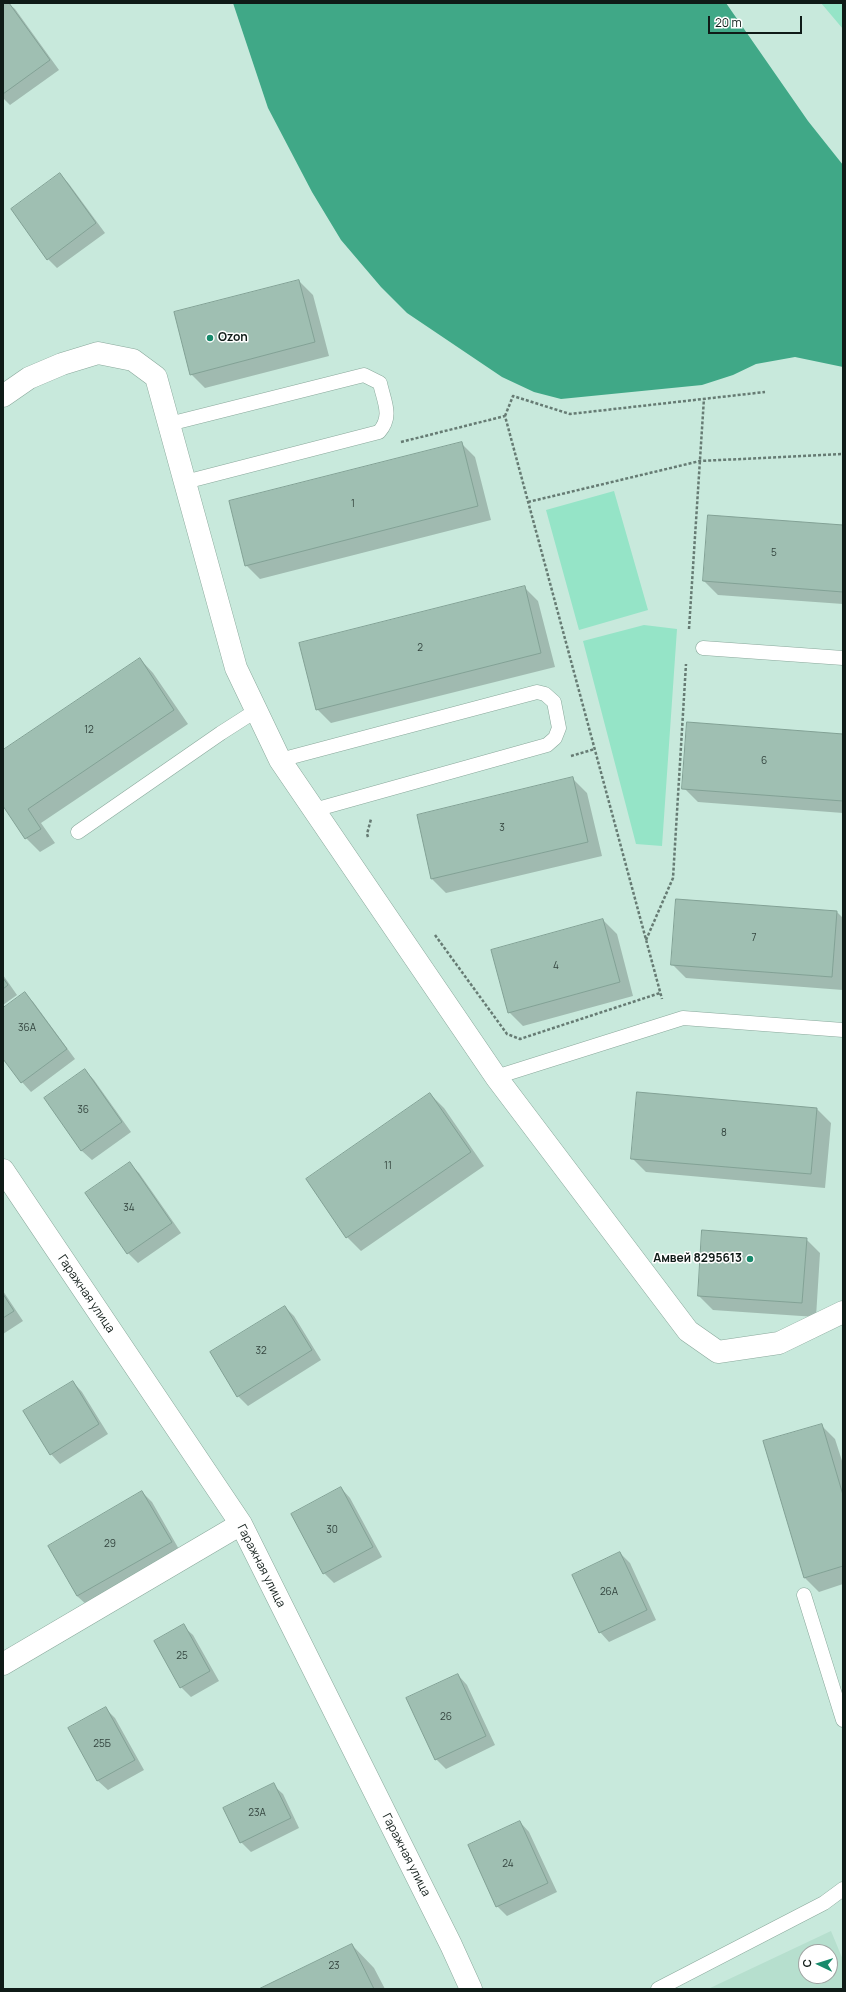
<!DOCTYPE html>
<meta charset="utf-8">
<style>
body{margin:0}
#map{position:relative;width:846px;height:1992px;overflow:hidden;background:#c8e9dc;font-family:Manrope,sans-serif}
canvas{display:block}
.frame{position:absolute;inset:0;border:4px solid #0f1b17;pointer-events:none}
.north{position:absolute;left:798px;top:1944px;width:40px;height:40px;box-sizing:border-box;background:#fff;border:1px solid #9fa4a2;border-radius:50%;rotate:274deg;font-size:11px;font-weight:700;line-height:16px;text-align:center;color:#0f1b17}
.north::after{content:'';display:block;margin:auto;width:14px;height:18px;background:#178a6b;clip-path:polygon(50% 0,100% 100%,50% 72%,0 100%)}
.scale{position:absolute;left:708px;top:16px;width:94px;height:18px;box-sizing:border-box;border:2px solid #0f1b17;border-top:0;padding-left:5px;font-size:12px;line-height:14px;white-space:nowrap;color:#0f1b17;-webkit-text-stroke:3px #fff;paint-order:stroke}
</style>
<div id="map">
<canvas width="846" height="1992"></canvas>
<div class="frame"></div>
<div class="north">С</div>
<div class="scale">20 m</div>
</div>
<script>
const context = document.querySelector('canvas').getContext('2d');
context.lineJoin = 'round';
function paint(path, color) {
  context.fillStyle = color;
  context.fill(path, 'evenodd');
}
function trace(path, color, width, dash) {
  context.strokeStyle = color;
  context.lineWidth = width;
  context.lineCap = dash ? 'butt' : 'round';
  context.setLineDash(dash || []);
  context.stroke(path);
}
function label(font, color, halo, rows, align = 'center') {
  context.font = font + ' Manrope,sans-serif';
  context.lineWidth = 3;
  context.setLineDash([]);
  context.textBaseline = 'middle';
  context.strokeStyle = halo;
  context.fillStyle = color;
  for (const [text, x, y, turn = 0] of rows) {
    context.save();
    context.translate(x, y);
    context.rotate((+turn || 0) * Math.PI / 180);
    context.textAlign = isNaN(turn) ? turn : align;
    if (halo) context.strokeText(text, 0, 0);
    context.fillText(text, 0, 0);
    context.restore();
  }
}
const built = new Path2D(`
 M831,1931L843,1960V1989H708ZM806,1952H830V1976H806Z`);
const green = new Path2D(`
 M821,3H843V29Z
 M614,491L648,610L579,630L546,510Z
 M644,625L677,629L662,846L636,844L583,641Z`);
const water = new Path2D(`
 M233,3H726L808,121L843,165V367L795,357L756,364L733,375L702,385L561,399L534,392L502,377L407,313L381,287L341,240L312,192L268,108Z`);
const shadow = new Path2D(`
 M3,3H8L15,9L59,70L10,105L3,98Z
 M60,174L69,184L105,233L57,268L48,259Z
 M299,281L313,295L329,356L205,388L191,374Z
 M461,443L475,457L491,520L260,579L246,565Z
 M843,526V604L718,595L704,581Z
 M524,587L538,601L555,667L331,723L317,709Z
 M140,659L153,673L188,724L41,823L55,843L40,852L26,838L3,804V751Z
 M843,735V813L698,802L684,788Z
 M573,779L587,793L602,856L446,893L432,879L418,815Z
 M837,912L843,918V990L686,978L672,964Z
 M603,920L617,934L633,996L523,1026L509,1012Z
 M3,975L17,995L3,1005Z
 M25,993L34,1003L75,1059L31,1092L22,1082L3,1057V1009Z
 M85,1070L94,1080L131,1132L92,1160L82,1151L45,1098Z
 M430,1094L444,1108L484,1166L361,1251L347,1237L307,1179Z
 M817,1109L831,1123L825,1188L646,1172L632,1158Z
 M130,1164L139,1173L181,1233L138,1263L128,1253L87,1193Z
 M806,1239L820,1253L816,1317L713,1310L699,1296Z
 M3,1291L23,1321L3,1334Z
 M285,1307L294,1316L321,1360L248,1406L238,1396Z
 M73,1382L82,1392L108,1434L60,1464L51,1454Z
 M821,1425L835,1439L843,1464V1584L819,1592L805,1578Z
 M341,1488L350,1498L382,1557L334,1583L324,1573L293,1514Z
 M142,1492L152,1502L180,1551L87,1605L77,1596Z
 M620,1553L630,1563L656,1620L609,1642L600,1632Z
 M183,1626L193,1635L219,1681L191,1697L181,1687L155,1642Z
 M458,1675L467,1685L495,1745L446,1769L436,1759Z
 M106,1709L115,1718L144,1770L108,1790L98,1781L69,1729Z
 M273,1785L283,1794L299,1828L251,1852L241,1842Z
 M520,1822L529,1832L557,1892L507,1916L497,1906Z
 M352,1945L374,1968L385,1989H261Z`);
const building = new Path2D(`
 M3,3H9L50,60L3,94Z
 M60,173L96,223L47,260L11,209Z
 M299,280L315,342L190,375L174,312Z
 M462,442L478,506L245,566L229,501Z
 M708,515L843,525V592L703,581Z
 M525,586L541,653L316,710L299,643Z
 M140,658L174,710L28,809L41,829L25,839L3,806V750Z
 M687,722L843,734V801L682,789Z
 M573,777L588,842L431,879L417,815Z
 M676,899L837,911L832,977L671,965Z
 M603,919L620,982L508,1013L491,950Z
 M3,978L8,985L3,989Z
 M25,992L67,1049L21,1083L3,1059V1008Z
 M85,1069L122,1122L81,1151L44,1098Z
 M637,1092L817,1108L811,1174L631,1159Z
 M430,1093L471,1152L346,1238L306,1179Z
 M130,1162L172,1223L127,1254L85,1193Z
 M702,1230L807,1238L802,1303L698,1296Z
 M3,1294L14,1311L3,1318Z
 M285,1306L312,1350L237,1397L210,1352Z
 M73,1381L99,1424L50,1455L23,1411Z
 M822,1424L843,1495V1566L804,1578L763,1441Z
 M341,1487L373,1547L323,1574L291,1514Z
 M142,1491L172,1542L77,1596L48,1546Z
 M620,1552L647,1610L599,1633L572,1575Z
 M184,1624L210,1671L180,1688L154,1641Z
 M458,1674L486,1736L435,1760L406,1698Z
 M106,1707L135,1760L97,1781L68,1728Z
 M274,1783L291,1818L240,1843L223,1808Z
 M520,1821L548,1883L496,1907L468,1845Z
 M352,1944L374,1989H259Z`);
const path = new Path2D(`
 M505,416L513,396L570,414L765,392
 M401,442L505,416L662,999
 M528,502L700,461L843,454
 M689,629L704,398
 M571,756L595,749
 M368,837L367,834L371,819
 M435,935L507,1034L520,1039L660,993
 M646,940L673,878L686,664`);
const service = new Path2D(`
 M169,424L364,375L380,383C384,402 393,416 379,432L185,482
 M703,648L843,658
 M280,760L537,692L545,694L554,702L559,728L555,738L547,745L314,810
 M78,832L221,733L257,710
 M496,1077L683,1018L843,1030
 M804,1595L843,1720
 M658,1989L824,1903L843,1889`);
const minor = new Path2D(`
 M3,396L29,378L62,364L98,353L133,360L156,377L236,668L280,760L496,1077L688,1331L718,1352L779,1343L843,1312
 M3,1170L241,1524L451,1945L471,1989
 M3,1664L241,1524`);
const markers = [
 [210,338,4,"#178a6b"],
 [750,1259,4,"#178a6b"]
];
const numberNames = [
 ["1",353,504],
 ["5",774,553],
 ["2",420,648],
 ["12",89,730],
 ["6",764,761],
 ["3",502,828],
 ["7",754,938],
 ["4",556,966],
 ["36А",27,1028],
 ["36",83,1110],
 ["8",724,1133],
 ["11",388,1166],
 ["34",129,1208],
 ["32",261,1351],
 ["30",332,1530],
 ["29",110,1544],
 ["26А",609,1592],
 ["25",182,1656],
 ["26",446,1717],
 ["25Б",102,1744],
 ["23А",257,1813],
 ["24",508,1864],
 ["23",334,1966]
];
const poiNames = [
 ["Ozon",218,338],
 ["Амвей 8295613",742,1259,"right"]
];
const streetNames = [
 ["Гаражная улица",86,1294,56],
 ["Гаражная улица",261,1566,63],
 ["Гаражная улица",406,1855,63]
];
paint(built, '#b6dfce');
paint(green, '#95e4c7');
paint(water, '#40a887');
paint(shadow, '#0003');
paint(building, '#9fbfb2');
trace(building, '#82a195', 1);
trace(service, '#89a89b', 15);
trace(minor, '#89a89b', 23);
trace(path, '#667b73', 2.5, [3, 2]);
trace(service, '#fff', 14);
trace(minor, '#fff', 22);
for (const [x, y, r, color] of markers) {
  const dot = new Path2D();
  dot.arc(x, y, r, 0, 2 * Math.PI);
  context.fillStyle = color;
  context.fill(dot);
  trace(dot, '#fff', 1.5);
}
label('10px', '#33443e', null, numberNames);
label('bold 12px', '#0f1b17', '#fff', poiNames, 'left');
label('12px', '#0f1b17', '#fff', streetNames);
</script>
